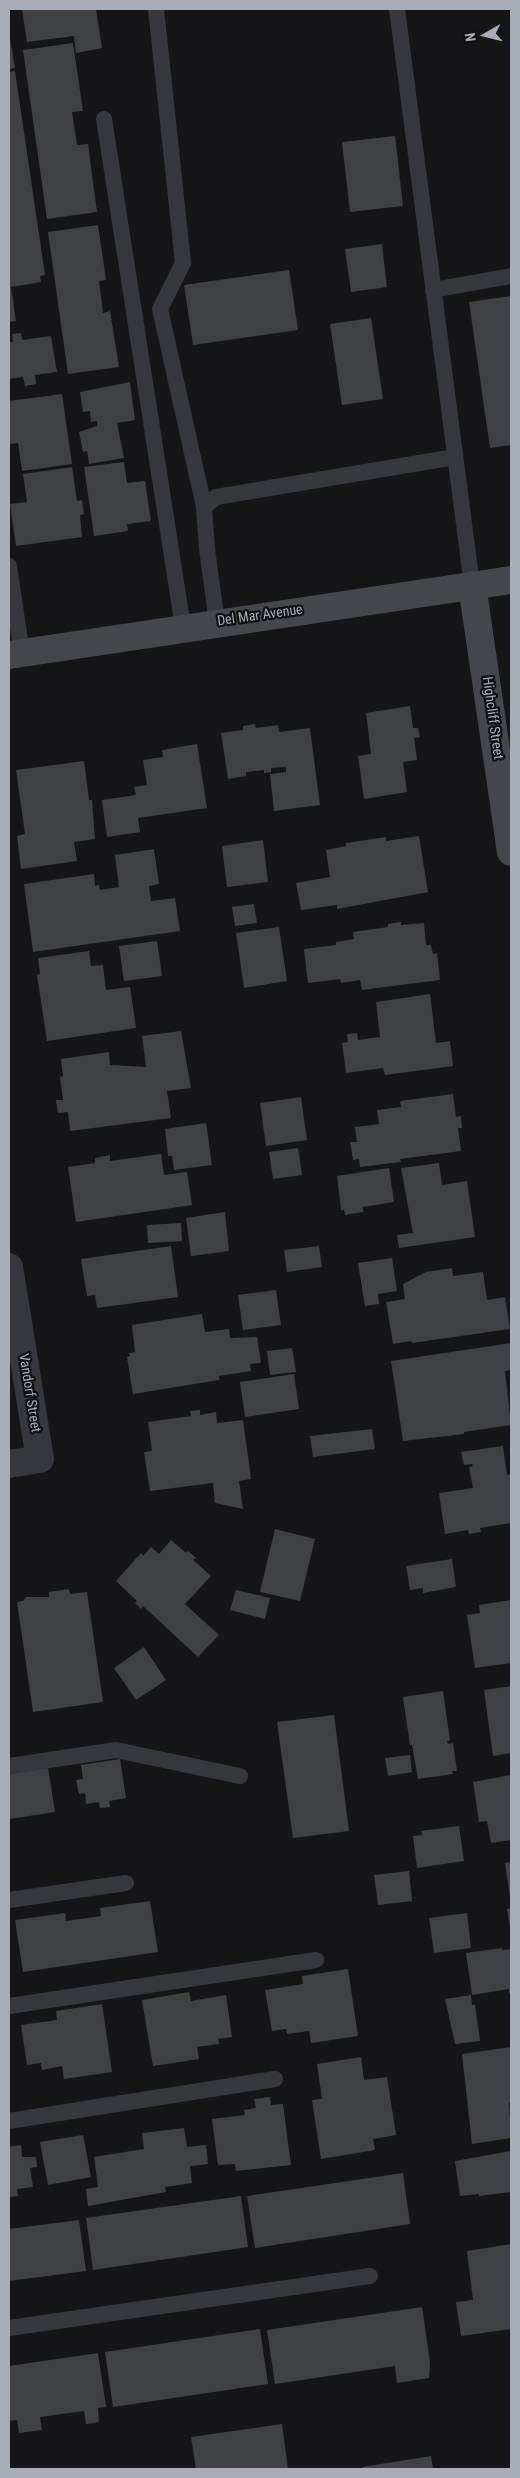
<!DOCTYPE html>
<style>
body{margin:0}
#map{position:relative;width:520px;height:2478px;overflow:hidden;background:#161618;font-family:"Roboto Condensed",sans-serif}
canvas{display:block}
.frame{position:absolute;inset:0;border:10px solid #a8adb8;pointer-events:none}
.north{position:absolute;left:460px;top:10px;width:50px;height:50px;-webkit-text-stroke:4px #111113;paint-order:stroke;rotate:262deg;font-size:14px;font-weight:700;line-height:20px;text-align:center;color:#a8adb8}
.north::after{content:'';display:block;margin:auto;width:18px;height:22px;background:#a8adb8;clip-path:polygon(50% 0,100% 100%,50% 72%,0 100%)}
</style>
<div id="map">
<canvas width="520" height="2478"></canvas>
<div class="frame"></div>
<div class="north">N</div>
</div>
<script>
const context = document.querySelector('canvas').getContext('2d');
context.lineJoin = 'round';
function paint(path, color) {
  context.fillStyle = color;
  context.fill(path, 'evenodd');
}
function trace(path, color, width, dash) {
  context.strokeStyle = color;
  context.lineWidth = width;
  context.lineCap = dash ? 'butt' : 'round';
  context.setLineDash(dash || []);
  context.stroke(path);
}
function label(font, color, halo, rows, align = 'center') {
  context.font = font + ' "Roboto Condensed",sans-serif';
  context.lineWidth = 4.5;
  context.setLineDash([]);
  context.textBaseline = 'middle';
  context.strokeStyle = halo;
  context.fillStyle = color;
  for (const [text, x, y, turn = 0] of rows) {
    context.save();
    context.translate(x, y);
    context.rotate((+turn || 0) * Math.PI / 180);
    context.textAlign = isNaN(turn) ? turn : align;
    if (halo) context.strokeText(text, 0, 0);
    context.fillText(text, 0, 0);
    context.restore();
  }
}
const building = new Path2D(`
 M22,9H96L102,48L76,53L74,36L27,42Z
 M9,33L15,68L9,69Z
 M73,43L83,111L72,112L77,145L88,144L97,212L47,219L23,50Z
 M15,71L45,275L40,276L41,282L11,287L16,321L9,322V72Z
 M395,136L403,206L350,212L342,142Z
 M98,225L106,280L99,281L103,313L110,311L119,367L68,374L48,232Z
 M382,244L387,287L351,292L345,249Z
 M289,270L298,330L193,345L184,285Z
 M511,296V445L490,448L469,302Z
 M371,318L383,399L342,405L330,324Z
 M21,333L22,340L51,336L57,372L35,375L36,384L25,386L23,377L9,379V342H13L12,334Z
 M130,382L135,420L117,423L124,458L89,464L87,451L83,452L79,432L97,426V421L91,422L90,411L83,412L80,392Z
 M62,394L72,464L22,471L18,443L9,444V401Z
 M124,462L127,483L145,481L151,521L127,524L128,531L94,536L84,467Z
 M72,467L77,501L82,500L84,514L80,515L82,537L16,546L10,504L27,502L23,474Z
 M410,706L413,728H418L420,737L414,738L417,760L403,762L407,792L364,799L358,756L371,754L366,713Z
 M255,724L256,728L278,725L279,732L310,728L320,805L274,811L270,774L286,772V767L271,768V772L264,773V770L246,772V776L228,779L221,733L243,730V726Z
 M197,744L207,808L138,818L140,832L107,837L102,800L136,795L134,787L147,785L143,760L163,757L162,750Z
 M84,761L89,800H92L95,839L74,842L77,861L21,869L17,836L25,834L16,770Z
 M419,836L428,892L337,909V905L301,910L296,883L330,877L326,850L346,846V843L386,837V841Z
 M263,840L268,882L227,887L222,846Z
 M154,849L159,884L149,886L151,901L175,898L180,931L33,952L24,884L94,874L95,886L99,885L100,890L119,887L115,855Z
 M254,904L257,923L235,926L232,907Z
 M401,922V925L424,923L426,945H431L433,954L437,953L440,980L362,990L360,980L341,983L340,979L308,983L304,949L336,945V942L354,939L353,932L388,927V924Z
 M279,927L287,981L244,988L236,933Z
 M157,941L162,976L124,981L119,946Z
 M89,951L91,966L103,965L106,990L130,987L136,1028L47,1041L37,975L40,974L38,958Z
 M430,994L436,1043L450,1041L453,1066L385,1075L383,1068L346,1073L342,1043L348,1042L347,1034L357,1033L358,1040L380,1037L376,1002Z
 M181,1031L191,1088L167,1091L171,1118L70,1131L68,1112L58,1113L56,1100H63L60,1077L63,1076L61,1059L109,1052L110,1065L146,1067L142,1036Z
 M453,1094L456,1117L461,1116L462,1128H458L461,1151L400,1159L401,1162L360,1167L359,1159L353,1160L350,1142H357L355,1127L379,1124L377,1110L401,1107L400,1101Z
 M301,1097L307,1140L266,1146L260,1103Z
 M206,1123L212,1165L174,1170L172,1156H168L165,1129Z
 M298,1148L302,1175L273,1179L269,1152Z
 M161,1154L164,1175L187,1172L192,1205L76,1222L68,1167L95,1163V1158L110,1155V1161Z
 M439,1163L442,1185L467,1181L475,1237L399,1248L397,1235L413,1233L401,1168Z
 M389,1168L394,1202L363,1207V1212L345,1215L344,1210H341L337,1176Z
 M225,1212L229,1251L191,1256L186,1218Z
 M181,1223L182,1241L148,1243L147,1225Z
 M171,1246L178,1297L97,1308L95,1295L87,1296L81,1259Z
 M319,1246L322,1267L287,1272L284,1250Z
 M392,1258L397,1291L378,1294L379,1304L365,1306L358,1263Z
 M452,1268L453,1276L483,1272L487,1300L505,1297L510,1329L412,1343L411,1341L393,1344L386,1302L405,1299L403,1284L426,1272Z
 M276,1290L281,1325L243,1330L238,1295Z
 M202,1314L205,1332L229,1329L230,1338L257,1337L261,1363L250,1364L251,1371L219,1376V1380L133,1394L127,1357L130,1356L129,1353L135,1352L132,1325Z
 M511,1343V1370L505,1371L511,1425L464,1432V1434L403,1441L391,1361Z
 M292,1348L296,1372L270,1375L267,1351Z
 M294,1374L299,1409L245,1417L240,1382Z
 M200,1410V1415L216,1412L217,1423L243,1420L251,1479L239,1481L243,1509L215,1503L213,1483L150,1491L144,1452L152,1451L148,1422L191,1416L190,1411Z
 M372,1429L375,1449L313,1457L310,1436Z
 M503,1446L507,1475L511,1474V1523L480,1528L481,1532L469,1534L468,1530L445,1534L439,1493L473,1488L469,1467L473,1466L472,1464L464,1465L461,1452Z
 M275,1529L315,1539L300,1601L260,1592Z
 M171,1540L186,1553L188,1551L196,1558L193,1560L211,1576L185,1604L219,1635L198,1657L143,1606L141,1609L135,1603L137,1601L116,1581L141,1553L143,1556L151,1547L159,1554Z
 M452,1559L456,1587L423,1593V1588L410,1590L406,1566Z
 M69,1589L70,1594L87,1592L103,1702L33,1712L17,1602L23,1601L26,1597H49V1592Z
 M236,1590L270,1598L265,1619L230,1610Z
 M511,1600V1663L475,1668L467,1615L480,1613L479,1605Z
 M144,1647L166,1680L136,1700L114,1668Z
 M511,1686V1753L493,1756L484,1690Z
 M443,1691L450,1740L447,1741L448,1744L453,1743L457,1771H452L453,1774L418,1779L412,1745H410L403,1697Z
 M334,1715L349,1831L293,1838L277,1722Z
 M410,1755L412,1772L388,1776L385,1758Z
 M120,1759L126,1798L109,1801L110,1807L100,1808L99,1802L86,1804L85,1793L79,1794L76,1780L83,1779L81,1765Z
 M48,1768L55,1812L10,1819L9,1774Z
 M511,1775V1840L491,1843L487,1821L479,1822L473,1782Z
 M459,1826L464,1861L417,1868L413,1836L422,1835L421,1831Z
 M511,1862V1897H510L505,1863Z
 M409,1871L412,1901L378,1905L374,1875Z
 M150,1901L158,1952L23,1972L15,1920L65,1913L66,1921L101,1916L100,1908Z
 M511,1908V1928H510L507,1909Z
 M467,1913L471,1948L434,1953L429,1918Z
 M502,1948V1950L511,1949V1993H509V1989L472,1995L466,1953Z
 M348,1969L358,2036L311,2043L309,2031L287,2034L286,2029L272,2031L265,1990L303,1984L302,1976Z
 M189,1992L191,2001L226,1995L232,2037L218,2039L219,2044L197,2047L199,2059L153,2066L142,2000Z
 M471,1995L472,2005H475L480,2041L455,2044L445,1999Z
 M102,2004L112,2072L64,2079L62,2066L42,2070L41,2063L27,2065L21,2025L57,2020L56,2011Z
 M511,2047V2103H509L511,2138L472,2144L462,2054Z
 M361,2057L364,2080L387,2077L396,2135L373,2139L375,2150L321,2159L312,2100L322,2099L317,2064Z
 M270,2097L271,2105L283,2104L291,2165L236,2171L235,2164L218,2165L212,2119L245,2115L244,2110L256,2108L254,2099Z
 M184,2128L187,2147L206,2145L208,2164L190,2166L192,2183L165,2187L166,2192L88,2206L86,2189L98,2187L94,2157L144,2149L142,2133Z
 M83,2135L91,2177L48,2185L40,2142Z
 M21,2145L22,2157H36L37,2167L30,2168L33,2187L17,2189L18,2196L9,2197V2147Z
 M511,2151V2192L479,2196V2194L460,2196L455,2161Z
 M403,2173L410,2224L255,2248L247,2196Z
 M241,2196L248,2247L93,2270L86,2218Z
 M79,2220L86,2271L9,2281V2229Z
 M511,2244V2329L461,2336L456,2302L473,2300L467,2251Z
 M422,2307L430,2362L429,2378L397,2383L395,2366L275,2384L267,2330Z
 M260,2329L268,2384L113,2407L105,2352Z
 M98,2353L106,2407L98,2408L99,2422L86,2424L84,2411L40,2417L42,2430L19,2433L17,2420L9,2421V2366Z
 M282,2424L288,2469H196L191,2437Z
 M431,2456L433,2469H362V2467Z`);
const lane = new Path2D(`
 M156,9L183,263L160,309L204,507
 M397,9L472,585
 M104,119L183,627
 M433,290L511,276
 M9,566L22,654
 M217,623L207,549L204,507L216,497L455,457
 M9,1766L116,1750L240,1776
 M9,1900L126,1883
 M9,2006L316,1960
 M9,2121L275,2079
 M9,2328L370,2276`);
const street = new Path2D(`
 M9,1267L40,1459L9,1464`);
const secondary = new Path2D(`
 M472,585L511,852
 M9,655L511,580`);
const streetNames = [
 ["Del Mar Avenue",260,616,-8],
 ["Highcliff Street",492,718,82],
 ["Vandorf Street",29,1393,81]
];
paint(building, '#404145');
trace(lane, '#37383d', 16);
trace(street, '#37383d', 28);
trace(secondary, '#45474d', 28);
label('14px', '#a8adb8', '#111113', streetNames);
</script>
